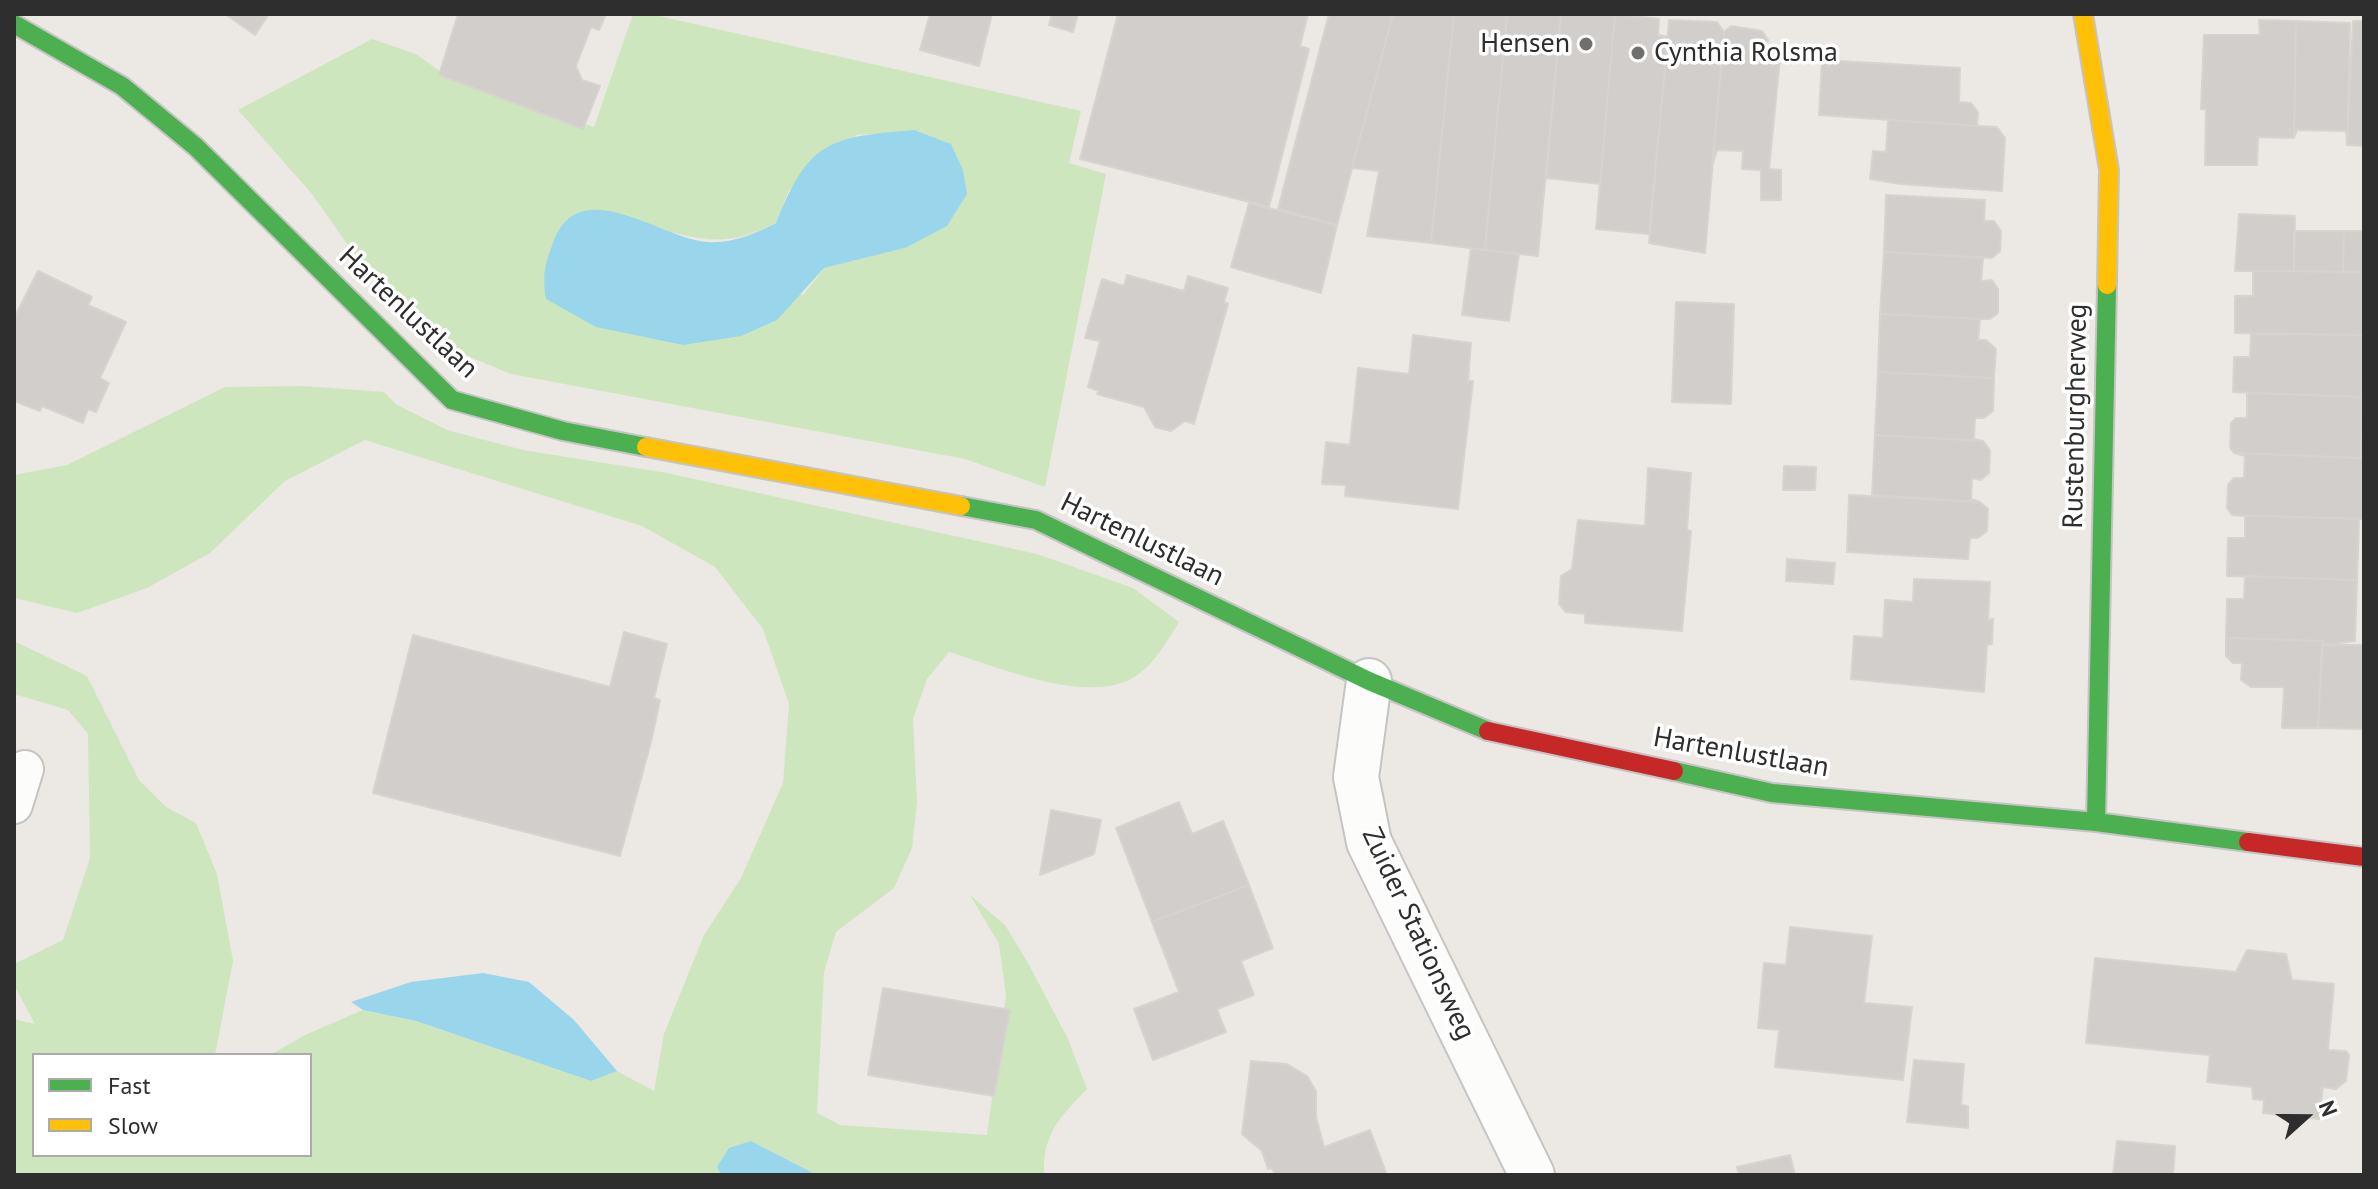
<!DOCTYPE html>
<style>
body{margin:0}
#map{position:relative;width:2378px;height:1189px;overflow:hidden;background:#ece8e4;font-family:"PT Sans",sans-serif}
canvas{display:block}
.frame{position:absolute;inset:0;border:16px solid #2e2e2e;pointer-events:none}
.legend{position:absolute;left:32px;top:1053px;width:280px;height:104px;box-sizing:border-box;background:#fff;border:2px solid #ababab;margin:0;padding:10px 14px;list-style:none;font-size:24px;color:#2e2e2e}
.legend li{display:flex;align-items:center;gap:16px;height:40px}
.legend b{width:40px;border:2px solid #ababab}
.north{position:absolute;left:2266px;top:1077px;width:80px;height:80px;-webkit-text-stroke:6px #fff;paint-order:stroke;rotate:69deg;font-size:22px;font-weight:700;line-height:32px;text-align:center;color:#2e2e2e}
.north::after{content:'';display:block;margin:auto;width:28px;height:36px;background:#2e2e2e;clip-path:polygon(50% 0,100% 100%,50% 72%,0 100%)}
</style>
<div id="map">
<canvas width="2378" height="1189"></canvas>
<div class="frame"></div>
<ul class="legend">
<li><b style="height:10px;background:#4caf50"></b>Fast</li>
<li><b style="height:10px;background:#ffc107"></b>Slow</li>
</ul>
<div class="north">N</div>
</div>
<script>
const context = document.querySelector('canvas').getContext('2d');
context.lineJoin = 'round';
function paint(path, color) {
  context.fillStyle = color;
  context.fill(path, 'evenodd');
}
function trace(path, color, width, dash) {
  context.strokeStyle = color;
  context.lineWidth = width;
  context.lineCap = dash ? 'butt' : 'round';
  context.setLineDash(dash || []);
  context.stroke(path);
}
function label(font, color, halo, rows, align = 'center') {
  context.font = font + ' "PT Sans",sans-serif';
  context.lineWidth = 7;
  context.setLineDash([]);
  context.textBaseline = 'middle';
  context.strokeStyle = halo;
  context.fillStyle = color;
  for (const [text, x, y, turn = 0] of rows) {
    context.save();
    context.translate(x, y);
    context.rotate((+turn || 0) * Math.PI / 180);
    context.textAlign = isNaN(turn) ? turn : align;
    if (halo) context.strokeText(text, 0, 0);
    context.fillText(text, 0, 0);
    context.restore();
  }
}
const green = new Path2D(`
 M633,14H650L1081,111L1069,163L1106,174L1045,487L965,459L511,374L429,340L390,305L312,194L238,110L372,39L416,54L448,77L594,127ZM915,131L950,144L905,248L824,268L803,295L659,229C707,242 730,246 776,223L789,190L857,135Z
 M303,386L384,392L397,405L447,430L523,450L667,473L1037,554L1133,588L1179,622C1166,643 1150,672 1125,682C1075,700 998,667 949,652L927,679L913,719L917,802L912,848L894,888L836,932L824,972L817,1113L840,1125L987,1135L1006,995L999,944L970,895L1005,925L1028,963L1068,1039L1087,1089C1061,1116 1042,1134 1044,1175H817L751,1141L717,1167L721,1175H14V1019L35,1024L14,985V964L63,940L90,858L88,734L68,710L14,694V641L87,676L139,780L166,807L196,823L217,874L233,961L215,1055H34V1155H310V1055H270L305,1035L363,1010L416,1021L591,1081L617,1071L654,1091L664,1034L704,935L741,878L783,783L789,704L763,629L715,567L642,526L365,440L285,481L210,553L147,588L77,613L14,598V475L67,465L225,387Z`);
const water = new Path2D(`
 M914,130L951,144L963,170L967,194L947,226L905,248L824,268L777,320L741,336L683,345L596,327L546,299C542,272 545,265 554,240C581,173 660,238 706,242C731,244 755,234 776,223C809,140 830,137 914,130Z
 M483,973L529,982L574,1020L617,1071L591,1081L416,1021L363,1010L351,1002L411,982Z
 M751,1141L817,1175H721L717,1167L729,1148Z`);
const building = new Path2D(`
 M225,14H269L255,35Z
 M458,14H606L599,30L591,27L576,66L582,80L600,86L583,129L439,75Z
 M930,14H992L979,66L920,50Z
 M1052,14H1078L1073,32L1049,25Z
 M1118,14H1308L1300,46L1309,49L1269,207L1080,159Z
 M1329,14H1393L1337,225L1278,209Z
 M1393,14H1454L1431,243L1367,236L1379,171L1352,168Z
 M1454,14H1507L1485,250L1431,243Z
 M1507,14H1561L1538,256L1485,250Z
 M1561,14H1615L1600,184L1546,178Z
 M1615,14L1659,19L1658,35L1668,37L1649,234L1596,229Z
 M1669,20L1717,22L1724,32L1705,253L1649,243Z
 M2259,20L2296,21L2294,138L2258,137L2257,165H2205L2206,109H2201L2204,35H2260Z
 M2296,21L2350,23L2347,145L2346,131L2297,130L2294,138Z
 M2353,21H2364V146L2347,145Z
 M1731,26L1762,31L1768,40L1766,48L1781,49L1769,169L1781,170V200H1761V170L1742,169L1743,151L1717,150L1712,166L1724,32Z
 M1822,60L1960,68L1959,102L1971,103L1978,112L1977,126L1819,115Z
 M1888,120L1997,127L2005,138L2002,191L1900,184L1870,179L1873,151L1886,152Z
 M1886,195L1985,200L1984,221H1994L2001,231L2000,251L1992,258L1884,252Z
 M1249,203L1337,225L1321,293L1231,267Z
 M2239,214L2295,216L2294,271H2235Z
 M2294,231H2344L2343,272L2294,271Z
 M2344,231H2364V272H2343Z
 M1471,248L1519,254L1509,321L1462,315Z
 M1884,252L1983,258L1981,281L1992,280L1998,289V313L1990,319H1980L1880,314Z
 M38,271L92,297L88,305L126,322L100,378L109,383L96,412L88,409L83,423L42,406L40,411L14,401V318Z
 M2253,271L2364,272V335L2235,333V296H2253Z
 M1127,275L1184,291L1188,276L1228,288L1224,302L1228,304L1194,424L1185,421L1171,431L1155,427L1144,407L1097,394L1099,391L1088,387L1100,341L1085,338L1102,279L1124,286Z
 M1676,302L1734,304L1731,404L1672,402Z
 M1880,314L1980,319L1978,340H1986L1996,349L1994,378L1878,372Z
 M2251,334L2364,335L2362,397L2233,392L2234,357H2250Z
 M1413,335L1471,343L1468,381H1473L1458,509L1345,496L1346,485L1322,484L1326,442L1350,445L1358,368L1409,374Z
 M1878,372L1994,378L1993,411L1984,418H1975L1974,439L1983,441L1875,435Z
 M2247,393L2362,397L2361,458L2234,453L2230,448L2231,423L2236,418H2247Z
 M1875,435L1983,441L1990,450L1989,473L1981,480L1972,478L1971,499L1980,502L1872,495Z
 M2234,453L2364,458V519L2232,515L2227,508L2228,485L2234,478H2244L2245,456Z
 M1784,466L1816,467L1815,490H1783Z
 M1648,468L1691,473L1687,530L1691,531L1682,631L1585,623V614L1566,612L1559,604L1561,576L1572,569L1578,520L1645,526Z
 M1849,495L1980,502L1988,509L1987,531L1978,538H1970L1968,559L1847,552Z
 M2232,515L2359,519L2357,580L2227,576L2228,538H2245V516Z
 M1787,559L1835,563L1833,584L1786,581Z
 M2245,576L2357,580L2355,641L2322,645L2323,641L2226,638L2227,599H2244Z
 M1914,579L1990,582L1988,620L1993,619L1992,644L1987,645L1984,692L1851,679L1854,636L1883,638L1885,600L1913,602Z
 M624,632L667,644L654,698L660,700L651,742L620,856L373,793L413,635L610,687Z
 M2226,638L2323,641L2318,728H2282L2284,687H2251L2241,680L2242,663H2233L2226,656Z
 M2322,645H2364V729L2318,728Z
 M1179,802L1192,834L1223,821L1249,885L1152,922L1116,828Z
 M1051,810L1101,820L1094,854L1040,875Z
 M1249,885L1273,948L1241,961L1254,995L1217,1009L1226,1032L1153,1060L1134,1009L1179,992L1152,922Z
 M1790,927L1872,936L1864,1003L1912,1007L1903,1080L1775,1067L1779,1030L1758,1028L1764,963L1786,965Z
 M2247,950L2286,954L2292,980L2334,984L2328,1050L2346,1051L2349,1055L2346,1081L2336,1089L2323,1087L2319,1119L2263,1113L2264,1100L2253,1099L2252,1087L2207,1082L2210,1055L2086,1043L2095,958L2236,972Z
 M883,988L1010,1010L994,1096L868,1075Z
 M1914,1060L1964,1064L1961,1105L1968,1106V1128L1907,1122Z
 M1251,1061L1287,1064L1307,1076L1316,1091V1117L1324,1147L1370,1130L1387,1175H1275L1272,1168L1268,1169L1262,1151L1242,1134Z
 M2117,1141L2175,1146L2173,1175H2113Z
 M1790,1155L1795,1175H1739L1737,1167Z`);
const lane = new Path2D(`
 M14,805L25,769`);
const street = new Path2D(`
 M1369,681L1356,777L1369,842L1532,1175`);
const fast = new Path2D(`
 M14,24L122,86L196,147L452,400L563,431L646,447
 M961,506L1036,520L1369,681L1488,731
 M1674,771L1772,793L2096,822L2248,842
 M2096,822L2107,285`);
const slow = new Path2D(`
 M2083,14L2109,170L2107,285
 M646,447L961,506`);
const jam = new Path2D(`
 M1488,731L1674,771
 M2248,842L2364,857`);
const markers = [
 [1586,44,8,"#706f6e"],
 [1638,53,8,"#706f6e"]
];
const poiNames = [
 ["Hensen",1570,44],
 ["Cynthia Rolsma",1654,53,"left"]
];
const streetNames = [
 ["Hartenlustlaan",408,313,43],
 ["Rustenburgherweg",2076,416,-89],
 ["Hartenlustlaan",1142,540,26],
 ["Hartenlustlaan",1741,753,10],
 ["Zuider Stationsweg",1418,934,65]
];
paint(green, '#cee6be');
paint(water, '#99d6ec');
paint(building, '#d1cecb');
trace(building, '#d7d4d0', 2);
trace(lane, '#c5c4c5', 40);
trace(street, '#c5c4c5', 48);
trace(fast, '#c5c4c5', 22);
trace(slow, '#c5c4c5', 22);
trace(jam, '#c5c4c5', 22);
trace(lane, '#fcfcfb', 36);
trace(street, '#fcfcfb', 44);
trace(fast, '#4caf50', 18);
trace(slow, '#ffc107', 18);
trace(jam, '#c62828', 18);
for (const [x, y, r, color] of markers) {
  const dot = new Path2D();
  dot.arc(x, y, r, 0, 2 * Math.PI);
  context.fillStyle = color;
  context.fill(dot);
  trace(dot, '#fff', 3);
}
label('28px', '#2e2e2e', '#fff', poiNames, 'right');
label('28px', '#2e2e2e', '#fff', streetNames);
</script>
